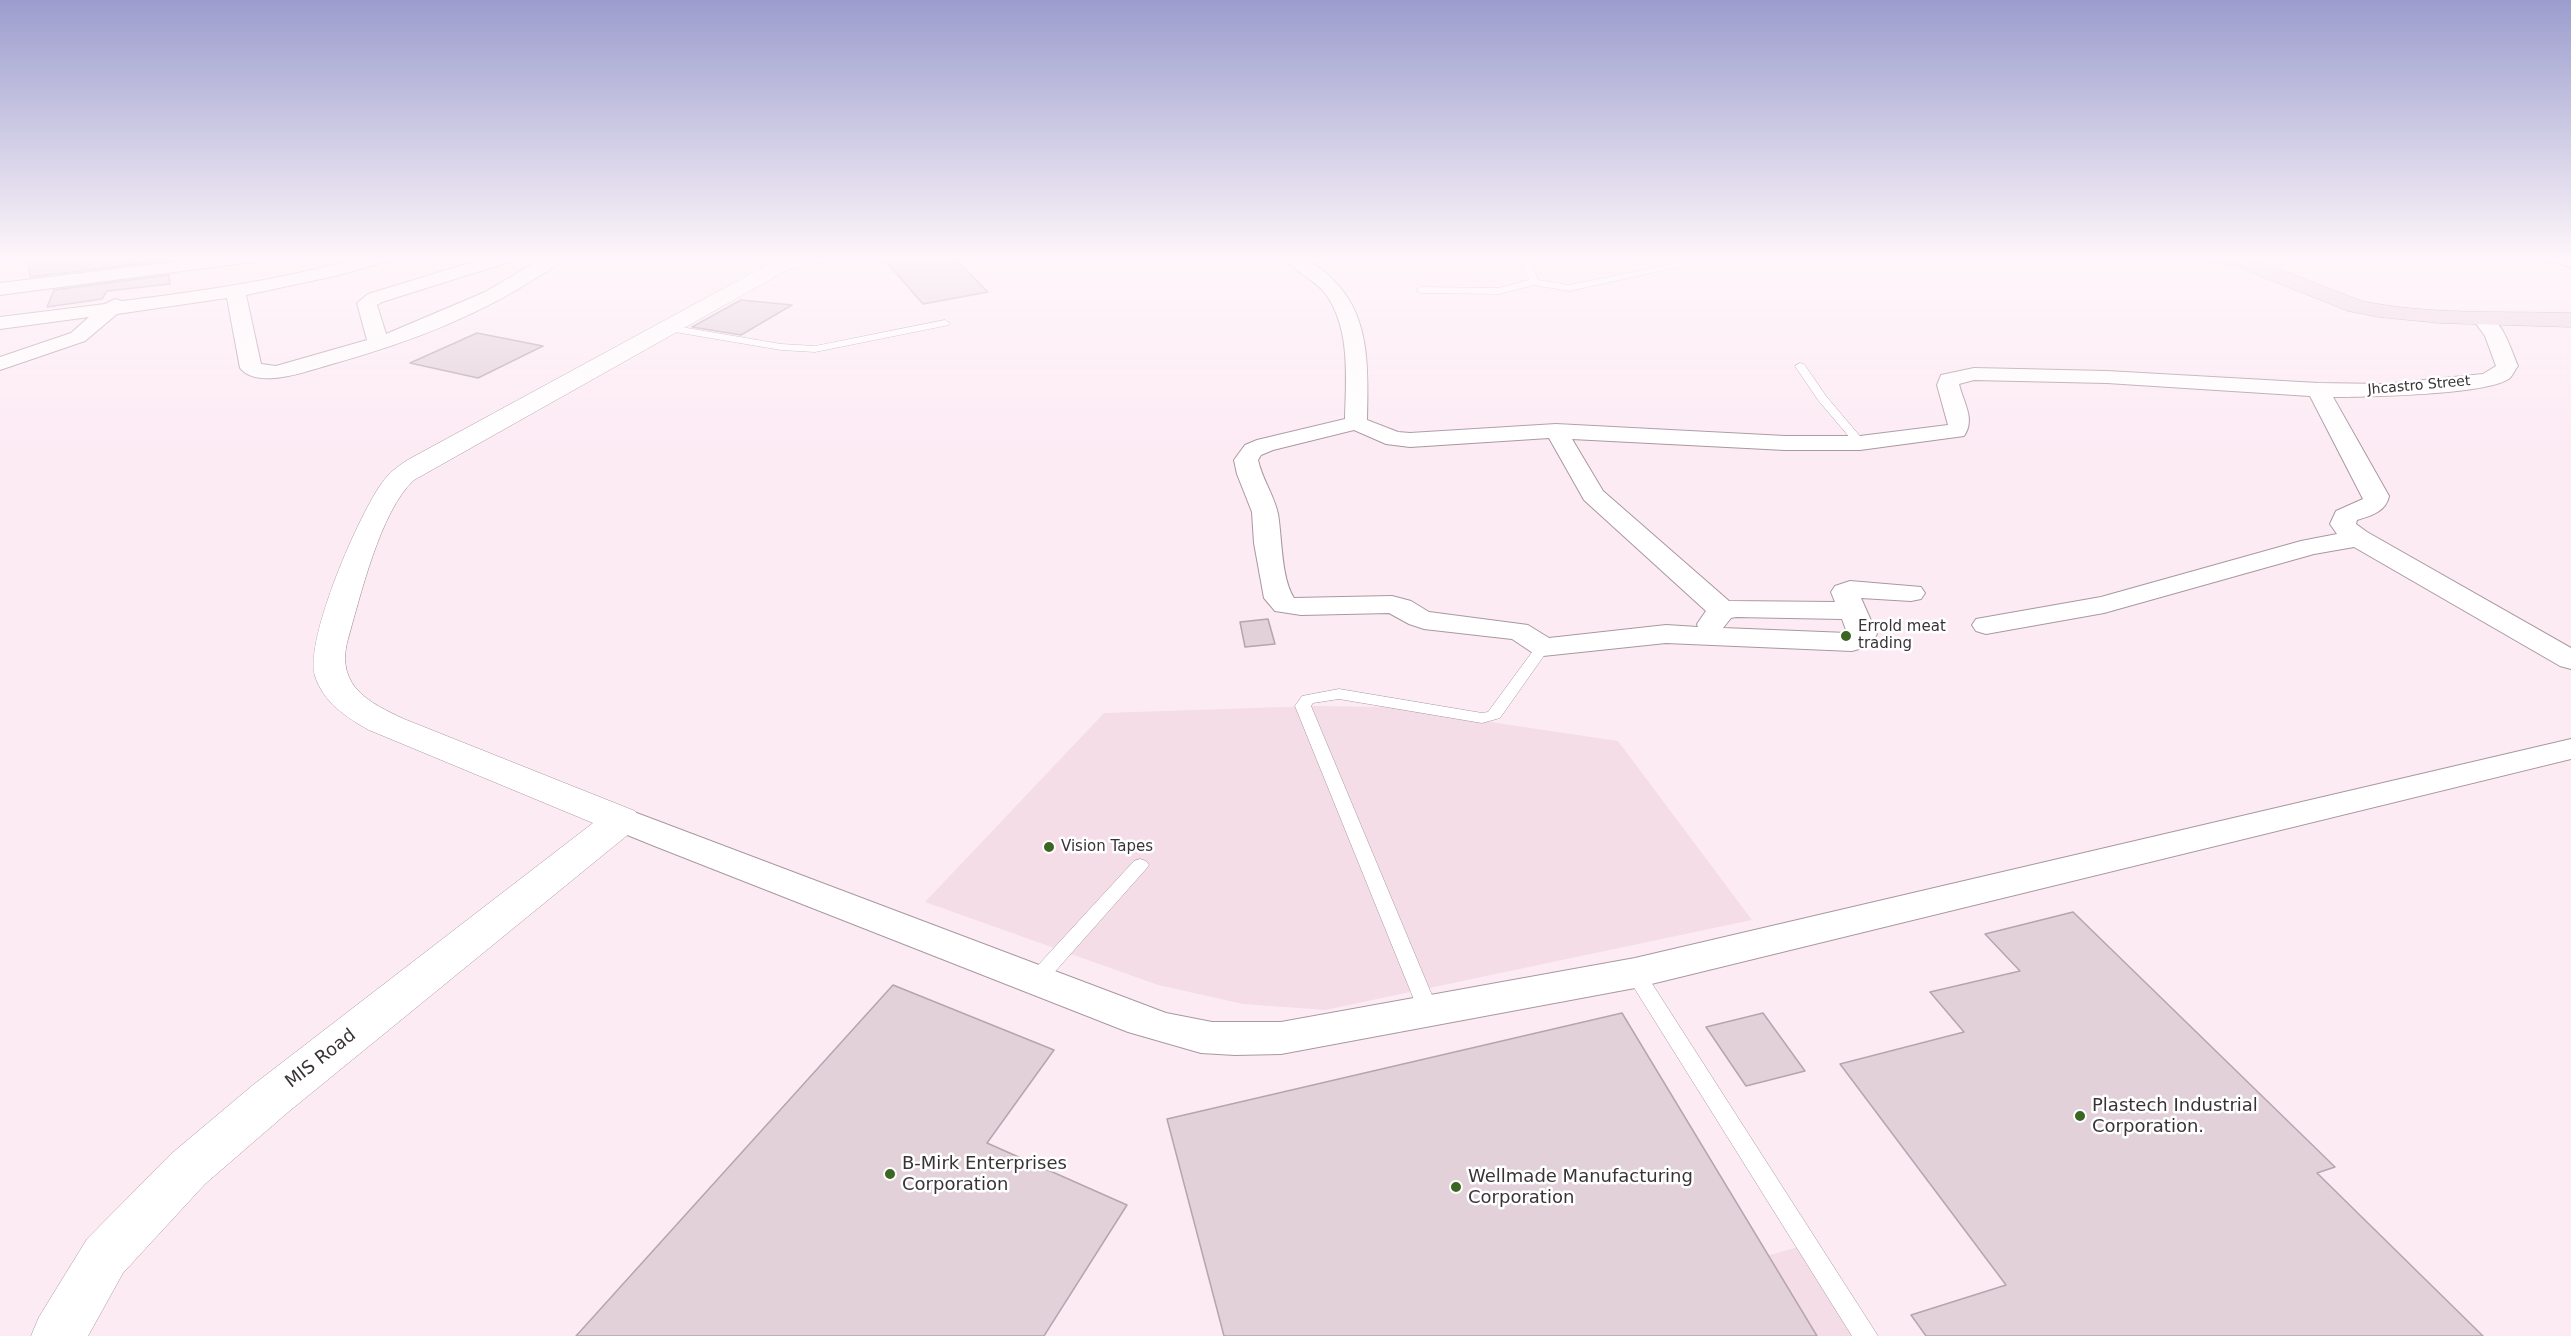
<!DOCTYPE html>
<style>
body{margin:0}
canvas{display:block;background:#fdebf4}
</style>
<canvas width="2571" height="1336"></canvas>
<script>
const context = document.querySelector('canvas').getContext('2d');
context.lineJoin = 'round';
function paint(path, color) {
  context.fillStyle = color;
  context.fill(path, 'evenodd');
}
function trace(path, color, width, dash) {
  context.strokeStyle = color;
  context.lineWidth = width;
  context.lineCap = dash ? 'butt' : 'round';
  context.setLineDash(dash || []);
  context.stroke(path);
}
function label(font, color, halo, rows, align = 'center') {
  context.font = font + ' "DejaVu Sans",sans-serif';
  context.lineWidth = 5;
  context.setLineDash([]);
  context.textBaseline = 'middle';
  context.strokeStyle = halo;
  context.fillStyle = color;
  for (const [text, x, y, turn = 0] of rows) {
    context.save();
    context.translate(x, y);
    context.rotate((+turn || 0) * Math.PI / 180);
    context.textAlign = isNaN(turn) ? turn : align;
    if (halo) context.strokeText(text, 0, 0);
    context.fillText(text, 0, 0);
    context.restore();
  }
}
const built = new Path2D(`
 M1313,706L1390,707L1618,741L1752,920L1325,1010L1243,1004L1158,985L925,902L1104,713Z
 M1801,1246L1857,1336H1492Z`);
const building = new Path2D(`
 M27,257H167L168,260L30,277Z
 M882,257H953L988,292L923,304Z
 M169,275L170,284L107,291L102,299L47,307L54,290Z
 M741,300L792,305L741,335L692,327Z
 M477,333L543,346L478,378L410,363Z
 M1268,619L1275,644L1245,647L1240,622Z
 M2073,912L2335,1167L2317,1173L2483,1336H1926L1911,1315L2006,1285L1840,1064L1964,1032L1930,992L2020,971L1985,934Z
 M893,985L1054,1050L987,1143L1127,1205L1044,1336H576Z
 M1622,1013L1817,1336H1224L1167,1119Z
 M1763,1013L1805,1071L1746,1086L1706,1027Z`);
const service = new Path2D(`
 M1520,257H1529L1538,280L1569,285L1708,257H1724L1569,291L1534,285L1499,294L1421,293L1416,290L1421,287L1499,288L1529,280Z
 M945,320L950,323L949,325L815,352L781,350L669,331L664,328L669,325L781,344L815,346Z
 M1800,363L1804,364L1826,396L1864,441V445H1856L1818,400L1795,366Z
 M1543,643L1550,647L1500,718L1482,723L1339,699L1313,703L1311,706L1439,1012L1436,1018L1429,1020L1422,1018L1419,1012L1295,706L1302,696L1339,689L1482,713L1488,712L1538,644Z
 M1140,859L1146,861L1149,865L1146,869L1044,984L1037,986L1030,984L1027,979L1030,974L1134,861Z
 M1635,966L1642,968L1878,1336H1852L1628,978L1625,973L1628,968Z`);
const minor = new Path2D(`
 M212,257H260L257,261L251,262L0,295V283Z
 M364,257H391L388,261L335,276L246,295L261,364L276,366L367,340L357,303L368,294L489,257H515L512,261L382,302L377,305L386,334L485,292L544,257H565C559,265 548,271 539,276C477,317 404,344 332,364C314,369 293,377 274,378C262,379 248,378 240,368L227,298L117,314L85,341L0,370V357L71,333L89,317L0,329V317L105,304L115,299L122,301C204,291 285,279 364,257Z
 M1284,257H1304C1315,265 1327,272 1336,283C1371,319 1368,373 1367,420L1398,432L1410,433L1556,424L1785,436H1860L1948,425L1937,385L1941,375L1974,368L2107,371L2318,383L2385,384L2483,374L2496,366L2485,336L2472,318L2475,314C2500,308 2510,348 2518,366C2515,369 2513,375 2510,378C2489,395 2364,397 2333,397L2389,496C2386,512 2370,516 2357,520L2356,524L2367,532L2571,648V669L2560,666L2354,547L2314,554L2104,613L1986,634L1976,631L1972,625L1976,619L2101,597L2301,541L2337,534L2330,524L2336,511L2363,499L2310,396L2107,383L1974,380L1959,384C1963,402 1976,419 1964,436L1860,450H1785L1572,439L1603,491L1729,601L1835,602L1831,592L1835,586L1850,581L1921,587L1925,593L1921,599L1911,601L1861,598L1877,634L1870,646L1852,651L1666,643L1543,656L1533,653L1512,639L1424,629L1409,624L1389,613L1301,615L1275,611L1264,598L1254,543L1252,512L1237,474L1234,460L1245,445L1257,440L1345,419C1346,379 1351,328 1325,293C1314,279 1294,272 1284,257ZM1354,430L1386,444L1410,447L1549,438L1584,500L1706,611L1697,624L1698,627L1666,625L1549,638L1528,625L1429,612L1411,601L1392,596L1294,598C1281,578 1282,537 1278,514C1274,495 1262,479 1258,460L1261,455L1273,450ZM1736,617L1842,619L1847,633L1723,628L1731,618Z
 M2545,257H2571V267L2548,261Z
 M2571,739V759L1635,988L1281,1054L1235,1055L1201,1053L1128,1032L657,847L610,828L605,820L610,812L622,808L634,812L1166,1013L1212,1022H1281L1635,958Z`);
const tertiary = new Path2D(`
 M793,257H831L828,261L787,270L414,480C380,511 360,598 347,643C337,687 370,703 404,719L635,811L641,820L635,829L287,1113L205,1184L123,1273L88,1336H31L39,1317L87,1239L171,1154L253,1085L593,823L369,730C347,718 323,702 315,676C304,640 360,511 384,480C392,470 402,463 413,457L774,261Z`);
const secondary = new Path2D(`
 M2208,257H2240L2257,261L2362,301C2429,315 2502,311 2571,313V327L2439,323L2379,317L2348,311L2243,269L2211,261Z`);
const markers = [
 [1846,636,6,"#3c6623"],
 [1049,847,6,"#3c6623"],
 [2080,1116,6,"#3c6623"],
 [890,1174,6,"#3c6623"],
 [1456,1187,6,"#3c6623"]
];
const farStreetnames = [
 ["Jhcastro Street",2419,386,-5]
];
const poiNames = [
 ["Errold meat",1858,627],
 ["trading",1858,644],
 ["Vision Tapes",1061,847]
];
const nearStreetnames = [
 ["MIS Road",321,1059,-38]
];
const nearPoinames = [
 ["Plastech Industrial",2092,1106],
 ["Corporation.",2092,1127],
 ["B-Mirk Enterprises",902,1164],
 ["Corporation",902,1185],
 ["Wellmade Manufacturing",1468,1177],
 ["Corporation",1468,1198]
];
paint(built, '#f5dde8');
paint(building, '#e2d1d9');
trace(building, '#b6a5ae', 1.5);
trace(service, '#a998a1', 1);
trace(minor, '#a998a1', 2);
trace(tertiary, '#a998a1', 1);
trace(secondary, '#a998a1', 1);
paint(service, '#fff');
paint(minor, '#fff');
paint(tertiary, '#fff');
paint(secondary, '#ecd5e2');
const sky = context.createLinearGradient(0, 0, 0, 444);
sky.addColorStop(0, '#9b9dce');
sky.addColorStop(0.58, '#fef6fa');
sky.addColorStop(1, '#fef6fa00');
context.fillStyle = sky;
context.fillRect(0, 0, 2571, 444);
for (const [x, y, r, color] of markers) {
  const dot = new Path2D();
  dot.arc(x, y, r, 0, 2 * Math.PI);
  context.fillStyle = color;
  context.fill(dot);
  trace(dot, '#fff', 2);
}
label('14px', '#393336', '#fff', farStreetnames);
label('15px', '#393336', '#fff', poiNames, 'left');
label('18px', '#393336', '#fff', nearStreetnames);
label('18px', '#393336', '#fff', nearPoinames, 'left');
</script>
